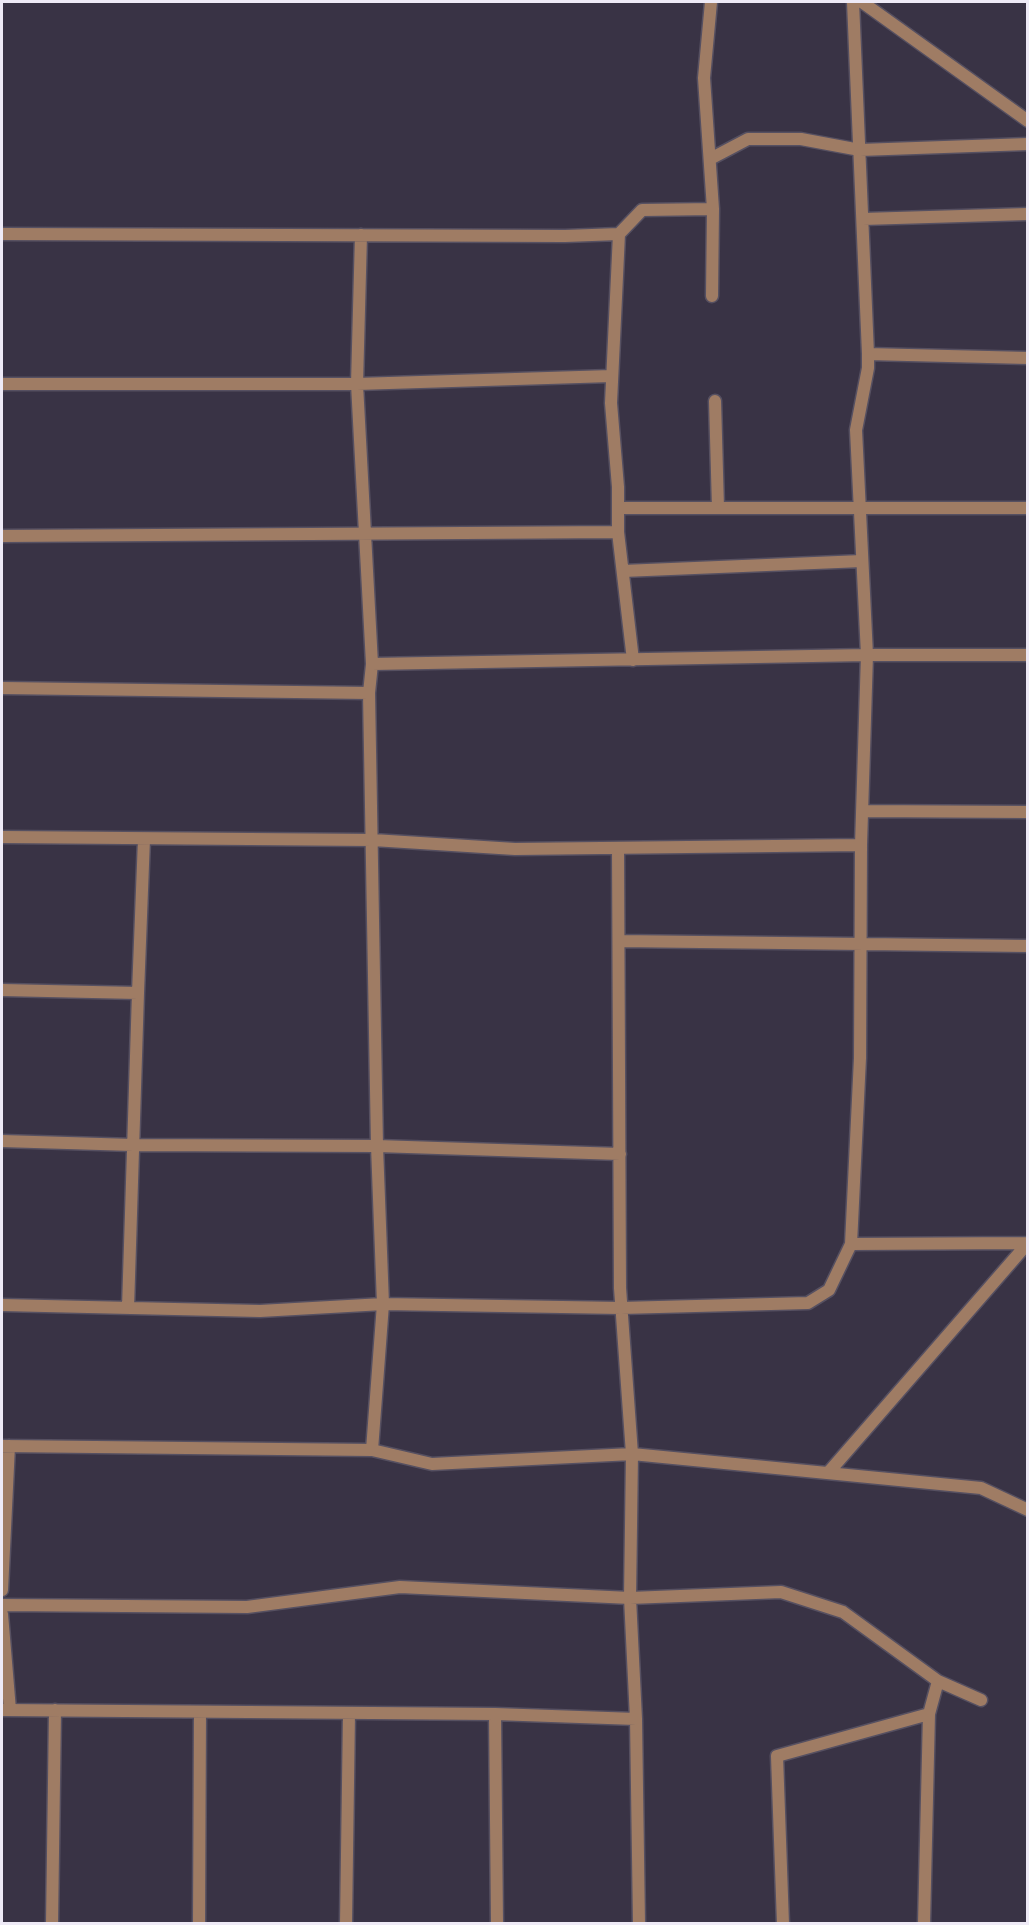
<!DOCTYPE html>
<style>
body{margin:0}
#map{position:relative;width:1029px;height:1925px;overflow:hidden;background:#393345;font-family:"IBM Plex Sans",sans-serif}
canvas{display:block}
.frame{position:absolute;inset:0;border:3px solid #eeeaf6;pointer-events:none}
</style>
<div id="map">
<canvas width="1029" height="1925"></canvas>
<div class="frame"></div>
</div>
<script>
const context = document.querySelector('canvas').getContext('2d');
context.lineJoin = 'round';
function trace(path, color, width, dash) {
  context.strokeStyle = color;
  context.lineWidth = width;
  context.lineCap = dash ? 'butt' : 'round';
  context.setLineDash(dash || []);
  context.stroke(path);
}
const minor = new Path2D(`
 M711,2L704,78L713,209L712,296
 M862,2L1028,121
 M710,159L748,139H801L860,150L1028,144
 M863,219L1028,214
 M2,234L565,236L619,234L642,210L713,209
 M619,234L611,403L618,487V532L633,660
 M361,235L357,384L372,664L369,693L377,1146L383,1304L372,1450
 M868,354L1028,358
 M2,384H357L611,376
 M715,401L718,508
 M618,508H1028
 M2,536L618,532
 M623,571L862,561
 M372,664L867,655H1028
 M2,688L369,693
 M862,811L1028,812
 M2,837L373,840L515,849L861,845
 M618,848L620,1288L632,1454L630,1598L636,1719L639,1924
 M619,941L1028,946
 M2,990L138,993L128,1308
 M138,993L144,839
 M2,1141L133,1145L377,1146L620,1154
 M851,1244L1028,1243
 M2,1305L260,1311L383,1304L621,1308L808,1303L829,1290L851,1244L860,1058L861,845L867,655L856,430L868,368V354L853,2
 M2,1446L372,1450L432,1464L632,1454L981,1488L1028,1510
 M828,1473L1028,1243
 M2,1590L9,1446
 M2,1605L247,1607L400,1587L630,1598L781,1592L843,1612L938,1681
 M2,1614L10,1710
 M2,1710L495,1714L636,1719
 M495,1714L497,1924
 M52,1924L55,1710
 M199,1924L200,1712
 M346,1924L349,1713
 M783,1924L777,1756L929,1714L938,1681L981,1700
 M924,1924L929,1714`);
trace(minor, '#565061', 15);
trace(minor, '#9f7c64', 12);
</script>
